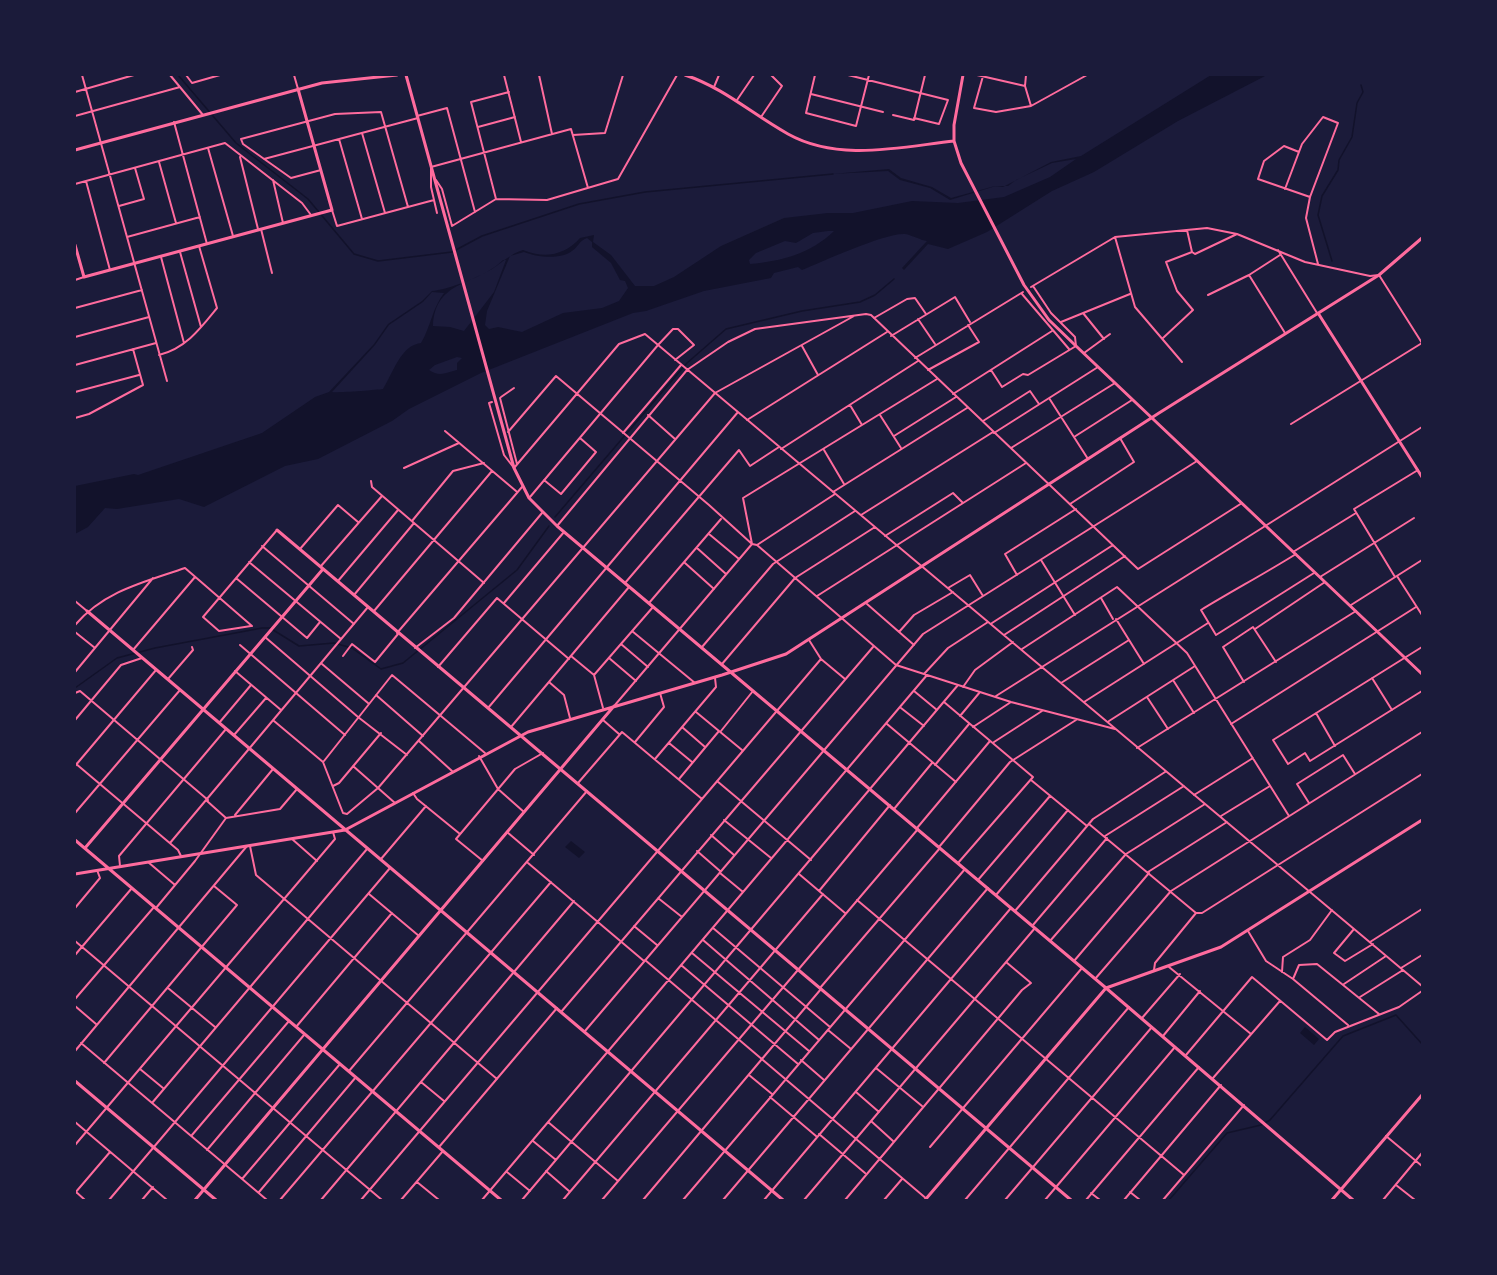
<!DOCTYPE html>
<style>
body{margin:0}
#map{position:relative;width:1497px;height:1275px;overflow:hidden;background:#1b1b3a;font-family:Manrope,sans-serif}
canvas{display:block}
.frame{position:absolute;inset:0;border:76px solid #1b1b3a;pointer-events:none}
</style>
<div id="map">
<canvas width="1497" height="1275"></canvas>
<div class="frame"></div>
</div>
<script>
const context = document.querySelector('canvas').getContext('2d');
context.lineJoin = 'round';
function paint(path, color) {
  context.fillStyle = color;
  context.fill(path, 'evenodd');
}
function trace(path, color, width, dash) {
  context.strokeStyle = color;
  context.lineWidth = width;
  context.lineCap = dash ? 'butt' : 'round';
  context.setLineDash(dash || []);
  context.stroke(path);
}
const water = new Path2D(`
 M1211,75H1267L1178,121L1094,172L1052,191L987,232L948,249L928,244L904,270L902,268L927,241C920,240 912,235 905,234C887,232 821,262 802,270L798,267L774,273L771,278L704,291L646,311L633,313L481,373L409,409L392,421L318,459L285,466L204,507L179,499L117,509L105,508L88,527L75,534V486L134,474L138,475L262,433L315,397L329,392L374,344L388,324L422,301L432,291C447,290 481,277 495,267C505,260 511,254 523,250C545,259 565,255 580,238L594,235L593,242L611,255L635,286H654L674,277L721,246L784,218L828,213H853L912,201L958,203L1004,197L1050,177L1076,159L1052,163L1016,180L1008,186H996L950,200L930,188L900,180L888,171L832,174L889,169L901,178L932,187L951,198L995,186L1003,187L1051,162L1081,156ZM828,231H834C810,254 782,261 750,264L749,260L756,253L785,241L796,243L813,233ZM587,238L592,242V247L611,263L620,280L625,281L628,288L619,301L602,308L563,313L522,332L498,327L489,329L485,325L487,311L510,256L524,252C536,257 560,260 572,251C579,246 579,241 587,238ZM503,260H506L494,292L464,331L450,327L433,326C435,279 477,286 503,260ZM432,292L444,293C432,309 431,326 421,343C401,345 393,373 383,389C376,390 336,393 332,392L375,345L389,325L423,302ZM457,357L462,358L457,363V370C446,373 439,377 429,370L435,365Z
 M571,841L585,852L579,858L565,847Z
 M1305,1027L1319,1039L1314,1045L1300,1033Z`);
const stream = new Path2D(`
 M178,75L236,143L308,199L354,254L378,261L452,252L482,236L579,204L645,192L833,174
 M1332,261L1318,215L1322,196L1338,170L1339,160L1352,137L1357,103L1363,92L1361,85
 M555,517L687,363L726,329L802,311L860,302L875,295L894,279
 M75,688L117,658L155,648L262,628H270L299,646L334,643L352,648L381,669L403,663L517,570L549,526
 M1169,1200L1227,1133L1261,1125L1270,1120L1343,1036L1396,1015L1422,1044`);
const minor = new Path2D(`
 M82,75L167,381
 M170,75L203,115
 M186,75L192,83L220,75
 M294,75L298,89
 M504,75L521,142
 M539,75L552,134
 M815,75L806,113L856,126L869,75
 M848,75L948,100L939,124L914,118
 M977,75L1025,86
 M1026,75L1025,86L1031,106L1087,75
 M983,76L974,108L996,112L1031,106
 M714,87L719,75
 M75,92L134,75
 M811,94L883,112
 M737,100L754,75
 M893,115L914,120L925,75
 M75,116L180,87
 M417,116L447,108L475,212
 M761,117L782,86L771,75
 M174,122L207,244
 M478,127L515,117
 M362,133L385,213
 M573,135L605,133L623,75
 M339,139L362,219
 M208,148L233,236
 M1299,152L1284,146L1264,161L1258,179L1310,197
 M240,157L258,229
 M264,159L418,118
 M159,162L176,223
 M321,170L291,178L243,144L241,139L335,114L381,112L408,207
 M273,180L283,223
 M436,180L442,189L452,226L496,199L547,200L618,179L677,75
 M86,181L110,270
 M75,184L225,143L302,203L311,215
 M1285,189L1302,144L1323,117L1338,123L1310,197L1306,218L1318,264
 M496,199L471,102L509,92
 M119,206L144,199L135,168
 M332,210L337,226L434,200
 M437,213L431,187V167L571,129L588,188
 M261,229L272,273
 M1187,230L1192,252
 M127,237L200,217
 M1115,237L1135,307L1182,362
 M1278,250L1317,313
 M180,252L201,327
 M161,257L184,343
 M1249,275L1285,333
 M75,280L84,277
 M1031,287L1115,237L1207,228L1237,234L1305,262L1370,276L1379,275L1422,343
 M1022,294L1069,349
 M1208,295L1249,275L1280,255
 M75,308L142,290
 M1083,313L1104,339
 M874,318L907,299L915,298L926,314
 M918,319L935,344
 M1061,322L1130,294
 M891,336L955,297L970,322
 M75,337L149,317
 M1163,338L1193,310L1177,291L1166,262L1192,252L1195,254L1237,234
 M802,346L818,375
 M1084,353L1110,334
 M159,355C186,348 200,329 217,308L199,246
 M915,358L1023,292
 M75,365L156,343
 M928,370L979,342L968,325
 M991,370L1002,387L1023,374L1028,375L1076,346L1075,337L1051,313L1033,286
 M75,392L139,375
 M953,394L1052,331
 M501,397L514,388
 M500,398L517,464
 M1049,398L1088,459
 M492,402L489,403L504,455L514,468L619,344L645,334L1422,986
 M850,405L862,425
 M648,415L675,439
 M880,415L901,448
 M75,418L89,414L143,385L133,349
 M747,420L887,332
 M983,421L1030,391L1039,404
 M1291,424L1422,343
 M445,431L516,491
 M508,432L556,376L709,505L752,544L757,545L896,665L1011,702L1115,729
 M623,433L681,365
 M994,433L1098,367
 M894,436L956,397
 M1074,437L1132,400
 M1011,448L1115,383
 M781,449L918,361
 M824,450L844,484
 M404,468L459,443
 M544,480L561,494L596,452L580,438
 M371,481L372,487L484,583
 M833,492L967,408
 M530,497L658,345L673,329H678L694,345L675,360
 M1070,504L1134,462L1120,438
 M861,515L993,432
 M412,521L453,471L484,463
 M557,526L687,370L728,342L755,329L866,314L871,315L1138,569L1242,503
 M709,534L739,559
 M885,536L953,493L963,503
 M757,545L835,494
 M262,546L354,624
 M697,548L726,574
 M300,549L338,505L358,522
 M1293,552L1356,513
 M1296,554C1264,574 1232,591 1201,610L1216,635L1314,573
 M1041,560L1075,615
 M249,562L341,639
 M685,563L714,589
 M321,566L382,496
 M1017,575L1005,554L1076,509
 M1397,576L1422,615
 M1320,577L1414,518
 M1395,577L1354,509L1418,470
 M236,578L307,638L320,622
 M338,581L398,510
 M625,583L739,450L750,466L779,447
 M948,588L970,575L983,596
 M354,595L414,523
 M817,596L1026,463
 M1101,598L1113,619
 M75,601L87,611
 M504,603L564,532
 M649,603L721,519
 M867,604L914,645
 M1351,605L1422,560
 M374,611L492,471
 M1116,619L1144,664
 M992,623L1113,545
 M75,625C104,591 144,582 185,568L252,626
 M251,626L219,631L203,617L277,530
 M1255,629L1325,582
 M632,631L695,683
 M75,632L95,648
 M899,632L914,615L953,592
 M397,633L522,487
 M1004,635L1125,556
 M265,637L358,717L407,755
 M809,640L821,659L845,679
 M621,644L648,667
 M240,645L345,735
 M702,647L773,564L855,511
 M1422,647L1273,740L1288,764L1305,753L1310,761L1422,691
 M415,648L454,618L542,513
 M1022,649L1117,587L1187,653L1289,816
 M133,650L195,577
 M343,656L352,644L375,662L398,634
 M571,656L594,675L603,708
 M609,658L636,681
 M322,664L368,703
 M722,664L795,578L875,527
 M438,667L497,598L569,659
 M235,671L281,710
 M75,672L153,578
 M924,674L948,648L988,622
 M594,675L653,607
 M1372,678L1392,710
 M168,679L193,650L192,647
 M1173,680L1194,713
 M549,682L564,695L570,718
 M1244,682L1223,647L1253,627L1276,662
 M1061,683L1129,640
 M963,687L975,670L1013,642
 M914,691L937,710
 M75,693L80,691L208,800
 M376,695L423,736
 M996,696L1422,427
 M1147,697L1168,729
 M944,702L1033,777L958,863
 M1084,702L1208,623
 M615,705L752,544L743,498L937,379
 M488,708L738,412
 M901,708L924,726
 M696,712L742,750
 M1316,713L1335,746
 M960,716L980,692
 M75,720L121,665L142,658
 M603,720L619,734
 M274,721L323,762L343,813L347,814L378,788L715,393L854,316
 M1109,721L1195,666
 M219,723L251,685
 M887,724L956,782
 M1231,724L1416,607
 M511,727L629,587
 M682,727L705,747
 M973,727L1011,702
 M721,731L753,691
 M234,735L266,698
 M419,741L452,771
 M635,742L664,707L660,693
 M994,742L1042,711
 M669,743L692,762
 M1137,748L1356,611
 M479,756L498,789L524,812
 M655,759L716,687L715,678
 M324,761L392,675L485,753
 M75,763L178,850L181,856
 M935,765L969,724
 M75,766L156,670
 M353,766L395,803
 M679,779L719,731
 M1031,780L1087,826
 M717,781L811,860
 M578,783L622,732L702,799
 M333,786L339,783L381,733
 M413,793L417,799L460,834
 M1194,795L1253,758
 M207,801L226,818
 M1309,803L1297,784L1343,755L1355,774
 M894,809L932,763
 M75,813L180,690
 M235,815L273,769
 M1221,816L1270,786
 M724,820L771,858
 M1089,824L1196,913H1202L1422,774
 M917,828L990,741
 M507,832L534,855
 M711,835L734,855
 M1105,836L1184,786
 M292,839L317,861
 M170,843L368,607
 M250,846L256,875L497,1079
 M939,847L1010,762L1076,720
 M697,851L720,871
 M381,859L426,806
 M483,861L456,839L515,769L543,753
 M148,862L175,885
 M528,863L644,961
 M120,866L119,856L226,729
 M1148,872L1227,822
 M720,873L743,892
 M799,874L845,913
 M978,880L1050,796
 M819,891L890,805
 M369,894L419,936
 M996,895L1068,810
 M658,898L682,917
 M857,900L1184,1175
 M75,908L100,878L97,870
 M156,908L195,861L226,818L280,809L297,789
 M1015,911L1093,819L1165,772
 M1033,925L1107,838
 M634,926L657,945
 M713,928L830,1027
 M1354,929L1334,953L1345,961L1373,944
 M1248,931L1266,961L1293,979L1348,1025
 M703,940L819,1040
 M75,941L382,1200
 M1050,941L1126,854L1205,804
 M1370,942L1422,909
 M692,953L809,1051
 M75,955L132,888
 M645,960L928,1200
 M1074,961L1149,873
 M681,965L798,1064
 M1169,967L1251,1034
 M1401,968L1422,955
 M1154,970L1155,963L1196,913
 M1282,972L1283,957L1310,940L1332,910
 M1095,979L1171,891L1422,732
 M1293,979L1299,965L1317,964L1379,1014
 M1344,984L1386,956
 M168,988L215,1027
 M820,988L940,848
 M1360,997L1403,970
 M75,999L154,907
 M75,1006L96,1024
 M561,1012L873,647
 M1142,1018L1180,974
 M296,1027L392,913
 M828,1030L851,1049
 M585,1031L923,634L1197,461
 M1163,1036L1200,991
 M81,1043L267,1200
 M75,1051L247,846
 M1186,1055L1252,977L1327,1040L1335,1032L1399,1007L1422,991
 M801,1060L824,1080
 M104,1063L237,905L214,886
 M876,1068L922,1106
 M140,1069L163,1088
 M349,1071L587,791
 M749,1075L772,1094
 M1213,1078L1280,1001
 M421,1082L444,1101
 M856,1092L879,1112
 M770,1097L816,1136
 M152,1103L367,849
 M871,1121L893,1141
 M75,1122L167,1200
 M548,1122L618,1181
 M819,1134L865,1173
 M192,1135L289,1021
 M1386,1136L1422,1166
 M533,1141L556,1160
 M75,1145L335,839L333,832
 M439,1147L557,1008
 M930,1147L1082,968
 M207,1150L304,1035
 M546,1171L569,1191
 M507,1172L530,1191
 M242,1179L340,1064
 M417,1182L439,1200
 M1396,1185L1415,1200
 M75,1191L85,1200
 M259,1192L356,1077
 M1130,1192L1140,1200
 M75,1193L110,1152
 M1091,1193L1100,1200
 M109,1200L390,868
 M142,1200L153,1187
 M280,1200L551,882
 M321,1200L574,901
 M361,1200L821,659
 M401,1200L443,1151
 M482,1200L927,675
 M522,1200L958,685
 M563,1200L823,894
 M602,1200L918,829
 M643,1200L821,989
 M683,1200L965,869
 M723,1200L988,888
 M764,1200L1011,908
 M804,1200L1035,928
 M845,1200L1022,990L1031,983L1006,962
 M884,1200L902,1179
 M965,1200L1129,1007
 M1005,1200L1152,1027
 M1045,1200L1175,1047
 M1086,1200L1199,1067
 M1124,1200L1221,1085
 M1163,1200L1244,1105
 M1383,1200L1422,1153`);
const tertiary = new Path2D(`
 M685,75C724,88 752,114 788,134C838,162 900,147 954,141
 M963,75L954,125V141L961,163L1024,285L1049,320L1076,346L1422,674
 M75,245L84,277L332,210L298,89
 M1318,313L1422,477
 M277,530L1071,1200
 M87,611L783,1200
 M75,840L501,1200
 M85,848L323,569
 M75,874L345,830L528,732L722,675L786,654L1159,413L1379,275L1422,238
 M1106,988L1353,1200
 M75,1081L216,1200
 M195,1200L614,706
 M1332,1200L1422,1095`);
const secondary = new Path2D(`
 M406,75L514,468L529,498L557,526L1106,988
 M75,150L322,83L397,75
 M925,1200L1106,988L1221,947L1422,820`);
paint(water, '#12122b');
trace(stream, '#12122b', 1.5);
trace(minor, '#ff6b9d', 2);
trace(tertiary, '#ff6b9d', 3);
trace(secondary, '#ff6b9d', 3);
</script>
